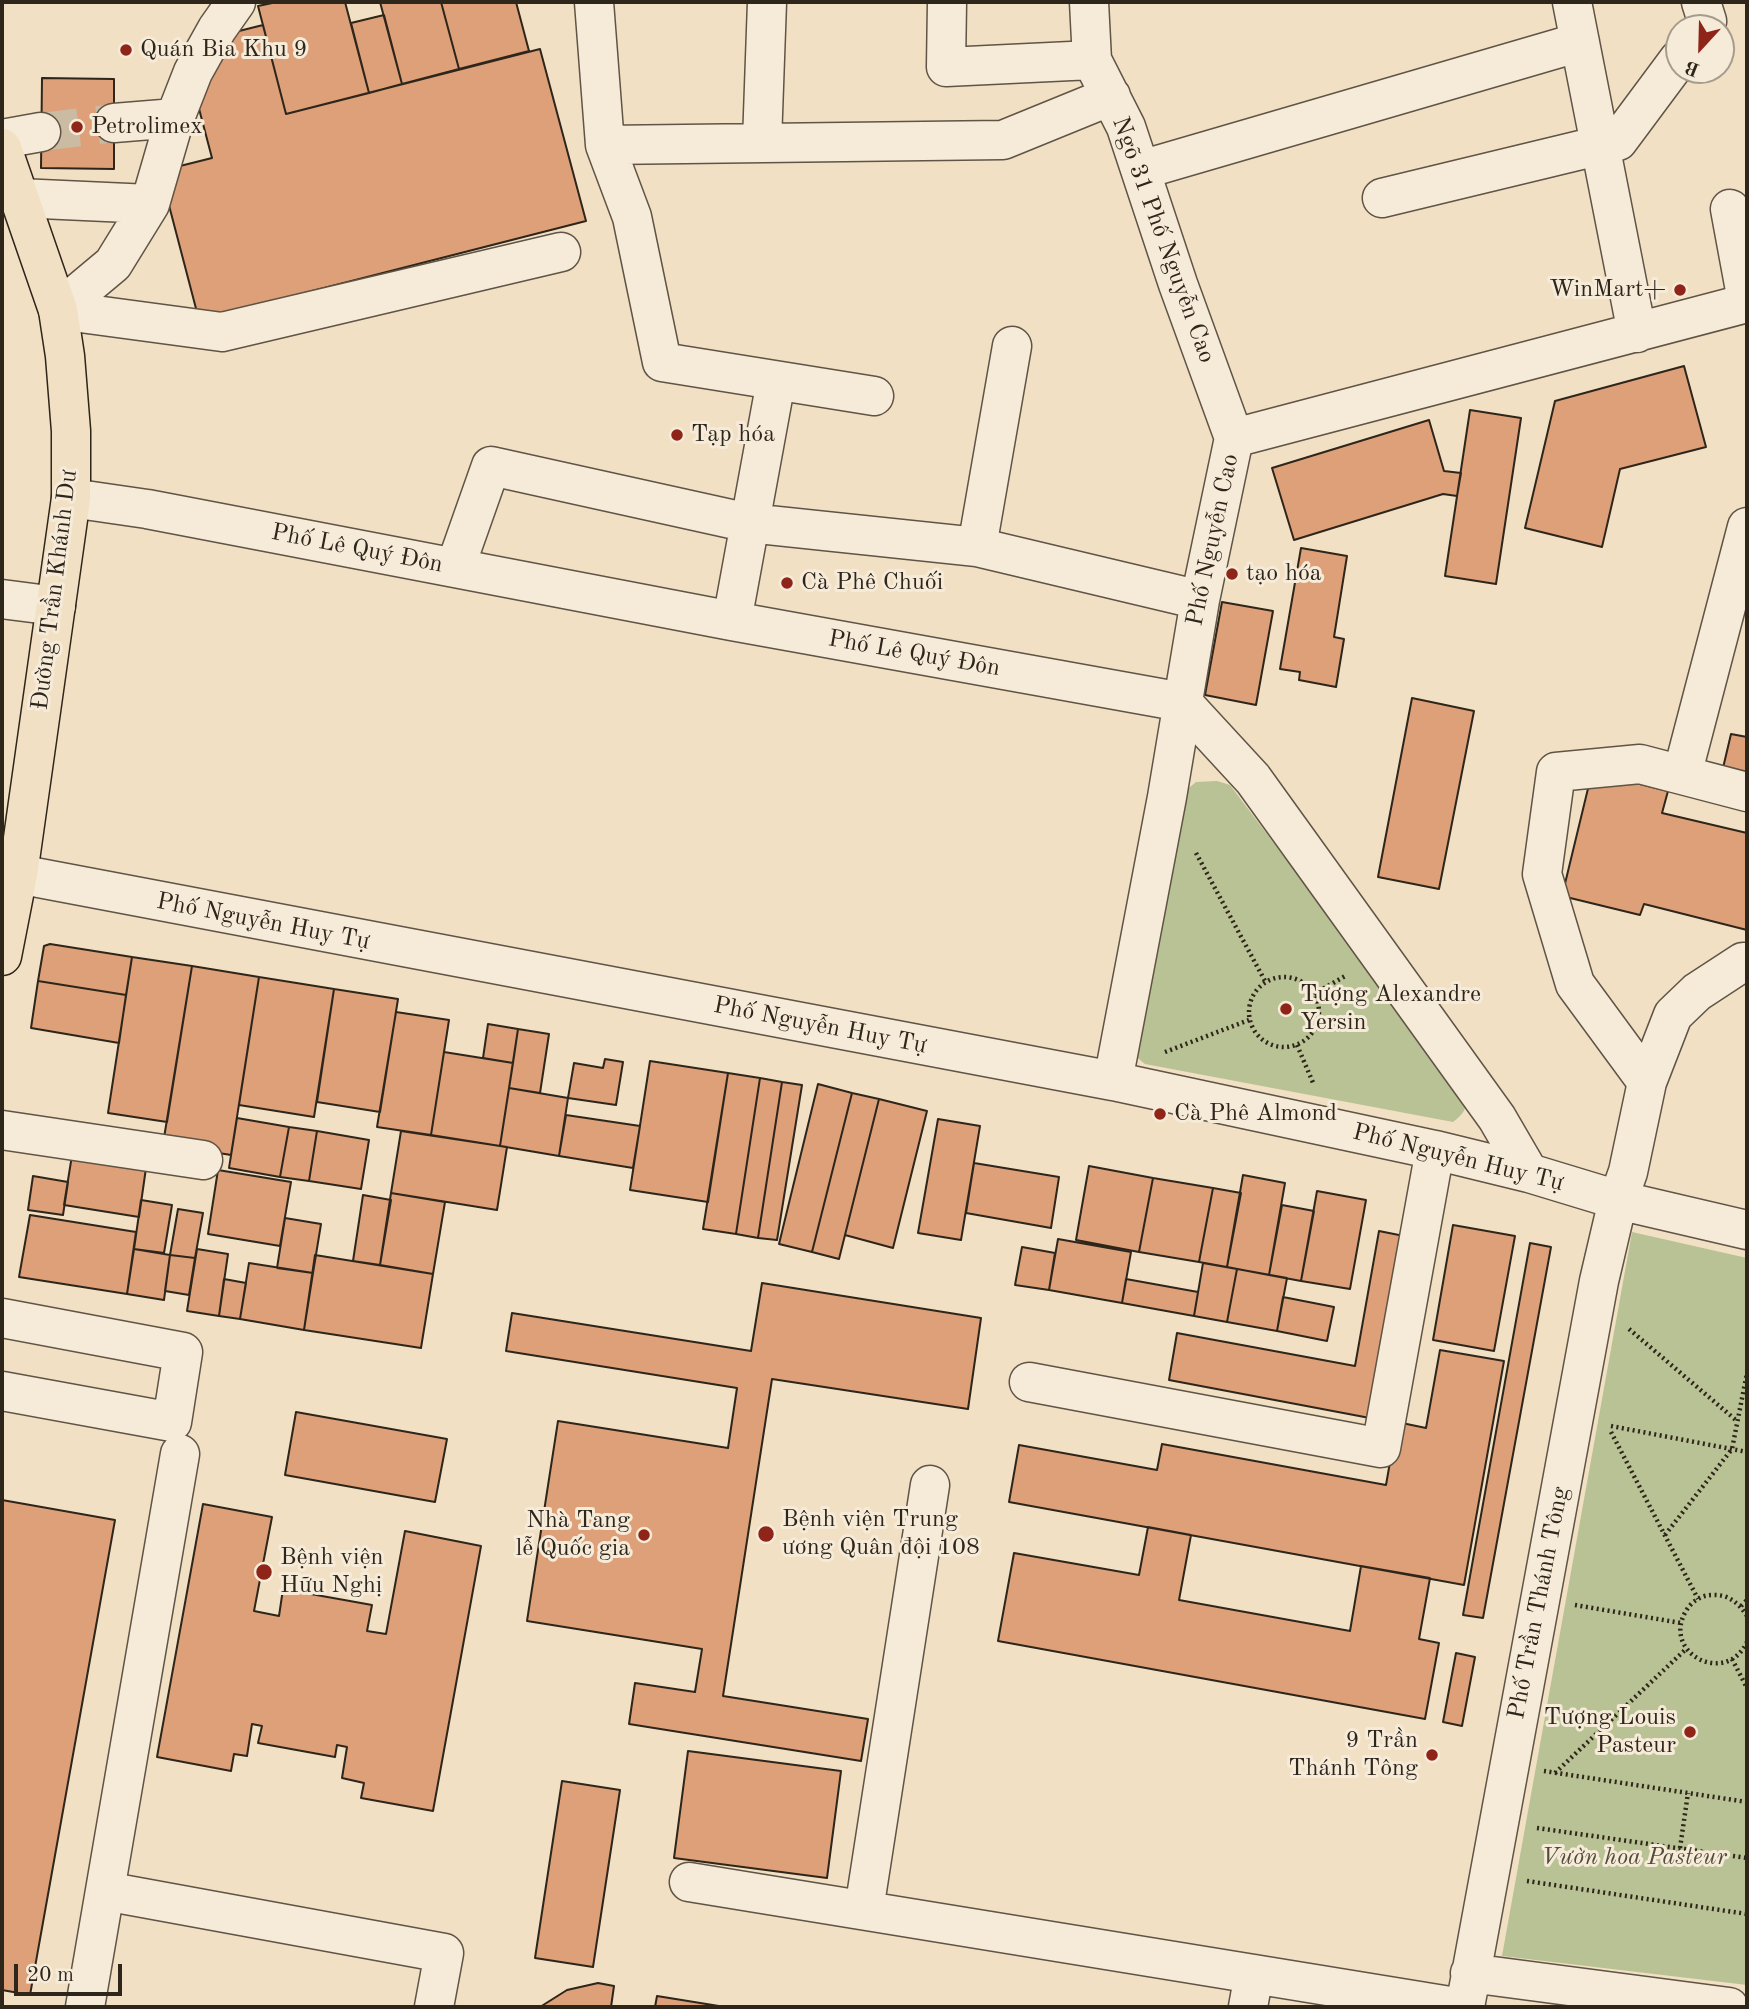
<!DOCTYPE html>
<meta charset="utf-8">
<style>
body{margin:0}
#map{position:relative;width:1749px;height:2009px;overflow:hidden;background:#f1e0c4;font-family:"Old Standard TT",serif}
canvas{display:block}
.frame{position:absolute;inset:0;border:4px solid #2e251b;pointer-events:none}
.north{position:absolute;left:1665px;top:14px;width:70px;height:70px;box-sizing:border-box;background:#f6ebd9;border:2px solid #a69c8d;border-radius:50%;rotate:202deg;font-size:19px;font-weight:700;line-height:28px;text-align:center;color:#2e251b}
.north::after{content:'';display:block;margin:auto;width:24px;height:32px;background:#8f2418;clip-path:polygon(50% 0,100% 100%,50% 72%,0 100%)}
.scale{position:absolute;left:14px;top:1964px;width:108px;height:32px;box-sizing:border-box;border:4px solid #2e251b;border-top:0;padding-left:9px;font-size:21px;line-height:24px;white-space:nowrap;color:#2e251b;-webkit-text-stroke:5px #f6ebd9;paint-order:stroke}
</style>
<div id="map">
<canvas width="1749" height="2009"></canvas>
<div class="frame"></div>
<div class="north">B</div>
<div class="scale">20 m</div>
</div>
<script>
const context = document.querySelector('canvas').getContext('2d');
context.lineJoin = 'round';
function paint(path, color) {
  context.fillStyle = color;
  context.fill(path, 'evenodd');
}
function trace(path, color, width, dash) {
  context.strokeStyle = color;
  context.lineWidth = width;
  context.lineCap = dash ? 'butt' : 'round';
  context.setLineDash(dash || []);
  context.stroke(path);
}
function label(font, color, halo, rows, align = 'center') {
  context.font = font + ' "Old Standard TT",serif';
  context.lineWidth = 6;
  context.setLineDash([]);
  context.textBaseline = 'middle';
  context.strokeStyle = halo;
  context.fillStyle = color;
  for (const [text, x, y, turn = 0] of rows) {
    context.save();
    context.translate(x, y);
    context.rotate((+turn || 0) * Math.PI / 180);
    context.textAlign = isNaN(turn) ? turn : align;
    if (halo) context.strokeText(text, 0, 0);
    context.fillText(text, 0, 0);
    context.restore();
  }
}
const green = new Path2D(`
 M1217,781L1230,785L1466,1098C1467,1110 1462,1115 1453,1122L1145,1064L1135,1056L1184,792L1196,782Z
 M1632,1232L1747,1258V1985L1502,1956Z`);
const building = new Path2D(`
 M277,2H345L369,93L286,114L258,6Z
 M380,2H441L459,69L402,84Z
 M441,2H516L529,51L459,69Z
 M384,15L402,84L369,93L351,23Z
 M263,25L286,114L540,49L586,221L199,320L160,171L212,158L193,86L219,36Z
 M42,78L114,79V169L41,168Z
 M1684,366L1706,447L1620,469L1602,547L1525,528L1555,401Z
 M1470,410L1521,418L1496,584L1445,576Z
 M1429,420L1444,471L1461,473L1457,496L1443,494L1294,540L1272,468Z
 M1301,548L1347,556L1334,637L1344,639L1336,687L1299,680L1300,672L1280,669Z
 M1222,602L1273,611L1256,705L1205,695Z
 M1412,698L1474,711L1439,889L1378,877Z
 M1731,734L1747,737V773L1723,768Z
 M1592,772L1668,791L1662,813L1747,833V930L1644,904L1640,915L1562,896Z
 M50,944L132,957L126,995L38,981L44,946Z
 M132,957L192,966L167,1122L108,1113Z
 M192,966L259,977L231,1155L163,1144Z
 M259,977L334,989L314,1117L239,1105Z
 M38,981L126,995L119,1043L31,1028Z
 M334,989L398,999L380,1112L317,1102Z
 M396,1012L449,1020L431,1135L377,1127Z
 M488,1024L518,1029L513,1063L483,1058Z
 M518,1029L549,1034L540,1093L509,1088Z
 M444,1052L513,1063L500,1146L431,1135Z
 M605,1059L623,1062L616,1105L568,1098L574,1063L603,1068Z
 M650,1061L728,1073L708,1202L630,1190Z
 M728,1073L760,1078L736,1234L703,1229Z
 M760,1078L782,1082L758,1238L736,1234Z
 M782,1082L802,1085L777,1240L758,1238Z
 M818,1084L852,1093L812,1252L779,1244Z
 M509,1088L568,1098L559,1156L500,1146Z
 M852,1093L879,1099L839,1259L812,1252Z
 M879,1099L927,1111L893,1248L845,1235Z
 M566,1115L640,1126L633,1168L559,1156Z
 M237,1118L289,1127L280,1177L229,1168Z
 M938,1119L980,1126L961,1240L918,1233Z
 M289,1127L317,1131L309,1181L280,1177Z
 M317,1131L369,1140L361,1189L309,1181Z
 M401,1131L507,1147L497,1210L391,1193Z
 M73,1149L147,1161L139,1217L64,1205Z
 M974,1163L1059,1177L1051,1228L966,1213Z
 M1089,1166L1153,1178L1139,1252L1076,1240Z
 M218,1170L291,1182L280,1246L208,1234Z
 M1243,1175L1285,1183L1269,1275L1227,1267Z
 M33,1176L68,1182L63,1215L28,1210Z
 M1153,1178L1213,1188L1199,1262L1139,1252Z
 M1213,1188L1241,1193L1227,1267L1199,1262Z
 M1317,1191L1366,1200L1350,1289L1301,1281Z
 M391,1193L445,1202L433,1274L380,1265Z
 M363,1195L391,1200L380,1265L353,1261Z
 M141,1200L172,1205L164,1253L134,1249Z
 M1282,1205L1314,1211L1301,1281L1269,1275Z
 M178,1209L203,1213L195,1258L170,1255Z
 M30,1215L136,1232L127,1294L19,1277Z
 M285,1218L321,1224L313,1273L277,1268Z
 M1453,1225L1515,1236L1494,1351L1433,1340Z
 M1379,1231L1409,1237L1375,1419L1169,1380L1177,1333L1355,1366Z
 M1058,1239L1131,1252L1122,1303L1049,1290Z
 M1530,1243L1551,1247L1483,1618L1463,1615Z
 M1022,1247L1055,1253L1049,1290L1015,1285Z
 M134,1249L170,1255L164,1300L127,1294Z
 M197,1249L228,1254L219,1316L187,1311Z
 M170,1255L195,1258L189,1295L165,1291Z
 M315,1255L433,1274L421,1348L304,1330Z
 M249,1263L313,1273L304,1330L240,1319Z
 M1203,1263L1237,1269L1227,1322L1194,1316Z
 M1237,1269L1287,1278L1277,1331L1227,1322Z
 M224,1279L246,1283L240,1319L219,1316Z
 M1126,1279L1198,1292L1194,1316L1122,1303Z
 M762,1283L981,1318L968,1409L772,1379L723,1696L868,1719L861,1761L629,1724L635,1683L695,1692L702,1649L527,1621L558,1421L728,1448L737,1388L506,1351L512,1313L751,1351Z
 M1283,1297L1334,1307L1327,1341L1277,1331Z
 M1440,1350L1504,1361L1464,1585L1009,1502L1019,1445L1157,1470L1162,1444L1386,1485L1397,1422L1426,1428Z
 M296,1412L447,1439L435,1502L285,1475Z
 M2,1500L115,1520L30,1995L2,1990Z
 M203,1504L272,1517L254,1611L279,1616L283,1589L372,1605L367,1631L386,1634L405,1531L481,1546L433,1811L361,1798L364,1783L342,1778L347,1747L337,1745L335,1757L258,1743L262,1726L252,1724L247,1756L234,1754L231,1771L157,1757Z
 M1148,1527L1191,1535L1179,1600L1350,1631L1361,1566L1430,1578L1419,1639L1439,1643L1425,1719L998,1641L1014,1553L1139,1575Z
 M1456,1653L1475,1657L1462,1726L1443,1722Z
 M688,1751L841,1771L827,1878L674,1858Z
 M562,1781L620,1790L593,1967L535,1958Z
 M598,1983L614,1986L611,2007H540L567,1990Z
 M657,1996L725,2007H655Z`);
const minorTunnel = new Path2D(`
 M41,132L114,123`);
const path = new Path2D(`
 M1196,853L1265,981
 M1249 1012a35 35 0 1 1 70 0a35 35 0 1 1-70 0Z
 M1314,994L1347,975
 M1297,1045L1314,1085
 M1165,1052L1249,1020
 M1629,1329L1737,1421
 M1611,1426L1747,1452
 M1611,1432L1698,1599
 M1665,1535L1732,1449L1747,1373
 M1575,1605L1681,1623
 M1741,1606L1747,1600
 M1747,1616C1739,1603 1728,1594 1712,1595C1701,1595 1691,1602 1686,1611C1661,1653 1726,1687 1747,1642
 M1732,1659L1747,1688
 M1544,1771L1747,1802
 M1555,1773L1686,1649
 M1537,1828L1747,1858
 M1680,1848L1688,1793
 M1527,1881L1747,1914`);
const minor = new Path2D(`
 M594,2L605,145L632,217L662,362L874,396
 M947,2L946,67L1092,60
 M1089,2L1092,60L1126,127L1178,284L1234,438
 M1572,2L1637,333
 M1701,2L1707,21L1702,28
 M114,123L175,118
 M2,139L41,132
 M762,142L767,2
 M605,145L1003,140L1111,96
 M1141,170L1580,42
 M19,198L150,204
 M1382,198L1618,141L1679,59
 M1730,209L1747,301
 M58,310L222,332L561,252
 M58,310L113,264L150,204L175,118L193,72L217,29L236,2
 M1234,438L1747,303
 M71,498L147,509L732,621L1182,702L1253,779L1497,1118L1529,1173
 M977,547L1012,346
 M455,568L491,466L749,523L977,547L1200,600
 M2,599L56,606
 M732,621L776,381
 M1682,775L1747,527
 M18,874L1113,1081L1435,1150L1529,1173L1618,1200L1747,1230
 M1113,1081L1167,797L1200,600L1234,438
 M1647,1082L1575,984L1542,874L1556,772L1640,764L1747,792
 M2,1130L203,1160
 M2,1318L183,1352L172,1422L2,1391
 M1029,1382L1381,1448L1435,1150
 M689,1882L1456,2007
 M105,1891L444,1953L434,2007
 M864,1910L930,1485
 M1470,1973L1729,2007
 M85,2007L180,1454
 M1248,2007L1254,1974
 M1465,2007L1599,1281L1618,1200L1628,1172L1647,1082L1673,1015L1697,992L1743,962H1747`);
const major = new Path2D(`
 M2,148L58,310L65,356L71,431V498L18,874L2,956`);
const markers = [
 [126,50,7,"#8f2418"],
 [77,127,7,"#8f2418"],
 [1680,290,7,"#8f2418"],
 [677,435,7,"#8f2418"],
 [1232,574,7,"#8f2418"],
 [787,583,7,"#8f2418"],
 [1286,1009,7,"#8f2418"],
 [1160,1114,7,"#8f2418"],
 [766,1534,9,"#8f2418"],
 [644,1535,7,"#8f2418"],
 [264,1572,9,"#8f2418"],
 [1690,1732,7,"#8f2418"],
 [1432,1755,7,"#8f2418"]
];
const poiNames = [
 ["Quán Bia Khu 9",140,50],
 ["Petrolimex",91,127],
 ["WinMart+",1666,290,"right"],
 ["Tạp hóa",691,435],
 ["tạo hóa",1246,574],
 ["Cà Phê Chuối",801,583],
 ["Tượng Alexandre",1300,995],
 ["Yersin",1300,1023],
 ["Cà Phê Almond",1174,1114],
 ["Bệnh viện Trung",782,1520],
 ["ương Quân đội 108",782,1548],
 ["Nhà Tang",630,1521,"right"],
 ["lễ Quốc gia",630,1549,"right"],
 ["Bệnh viện",280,1558],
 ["Hữu Nghị",280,1586],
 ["Tượng Louis",1676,1718,"right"],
 ["Pasteur",1676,1746,"right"],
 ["9 Trần",1418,1741,"right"],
 ["Thánh Tông",1418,1769,"right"]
];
const streetNames = [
 ["Ngõ 31 Phố Nguyễn Cao",1163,240,70],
 ["Phố Nguyễn Cao",1213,540,-78],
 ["Phố Lê Quý Đôn",357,549,11],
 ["Đường Trần Khánh Dư",55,590,-83],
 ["Phố Lê Quý Đôn",914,654,10],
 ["Phố Nguyễn Huy Tự",263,922,11],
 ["Phố Nguyễn Huy Tự",820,1026,11],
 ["Phố Nguyễn Huy Tự",1458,1158,14],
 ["Phố Trần Thánh Tông",1539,1603,-79]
];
const parkNames = [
 ["Vườn hoa Pasteur",1634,1858]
];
paint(green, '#b9c294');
paint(building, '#dda078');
trace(building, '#2e251b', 2);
trace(minorTunnel, '#cabba2', 38, [38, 19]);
trace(minor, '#5f5445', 41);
trace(major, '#2e251b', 41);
trace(path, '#2e251b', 4.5, [2, 3.5]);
trace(minor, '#f6ebd9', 38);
trace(major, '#f1e0c4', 38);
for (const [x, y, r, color] of markers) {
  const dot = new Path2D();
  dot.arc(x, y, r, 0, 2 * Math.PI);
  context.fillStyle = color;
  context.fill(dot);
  trace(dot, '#f6ebd9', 2.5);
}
label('24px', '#2e251b', '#f6ebd9', poiNames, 'left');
label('24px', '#2e251b', '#f6ebd9', streetNames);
label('italic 24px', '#514c39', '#f6ebd9', parkNames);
</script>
